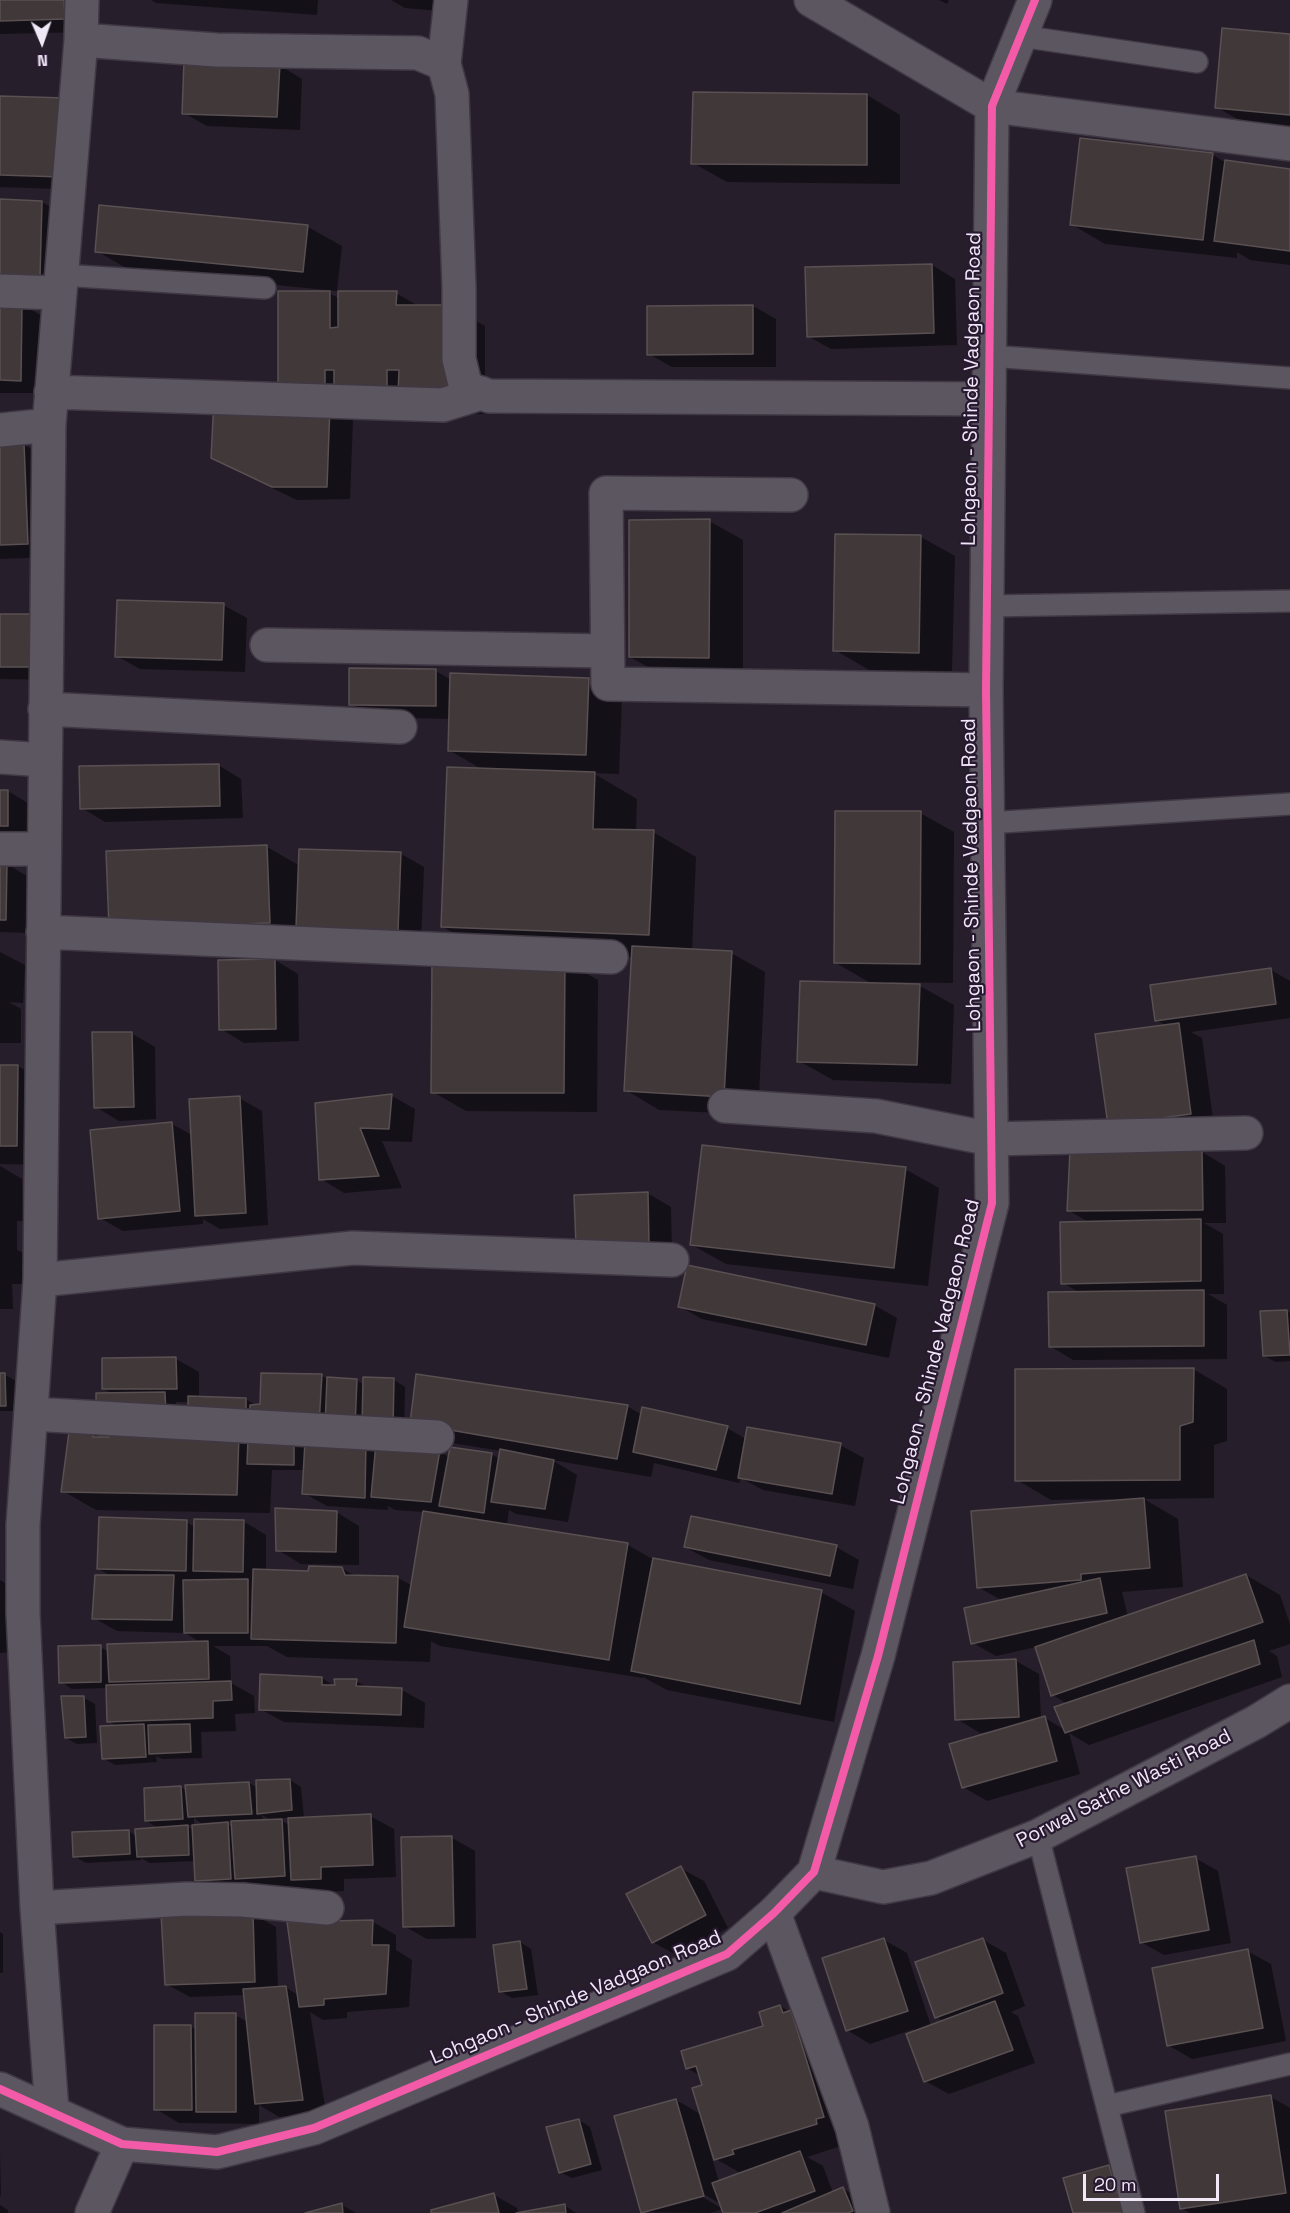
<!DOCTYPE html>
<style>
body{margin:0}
#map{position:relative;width:1290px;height:2213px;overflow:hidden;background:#261e2b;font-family:"Space Grotesk",sans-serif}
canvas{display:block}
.north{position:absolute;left:12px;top:12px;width:60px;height:60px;-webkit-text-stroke:4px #271930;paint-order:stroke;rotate:178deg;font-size:16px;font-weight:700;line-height:24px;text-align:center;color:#f0e7f7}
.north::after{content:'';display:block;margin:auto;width:21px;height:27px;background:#f0e7f7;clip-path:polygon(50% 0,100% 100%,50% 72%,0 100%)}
.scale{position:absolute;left:1083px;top:2174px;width:136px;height:27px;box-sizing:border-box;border:3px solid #f0e7f7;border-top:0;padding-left:8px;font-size:18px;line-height:21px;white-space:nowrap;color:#f0e7f7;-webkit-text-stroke:4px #271930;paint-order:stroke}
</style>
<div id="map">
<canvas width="1290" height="2213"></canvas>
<div class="north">N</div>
<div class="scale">20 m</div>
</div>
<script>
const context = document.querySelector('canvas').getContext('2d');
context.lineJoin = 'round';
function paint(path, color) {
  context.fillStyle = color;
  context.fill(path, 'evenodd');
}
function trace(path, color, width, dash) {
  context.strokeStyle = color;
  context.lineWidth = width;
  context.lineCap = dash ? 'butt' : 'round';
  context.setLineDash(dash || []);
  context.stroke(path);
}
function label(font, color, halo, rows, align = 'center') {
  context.font = font + ' "Space Grotesk",sans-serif';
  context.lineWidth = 4.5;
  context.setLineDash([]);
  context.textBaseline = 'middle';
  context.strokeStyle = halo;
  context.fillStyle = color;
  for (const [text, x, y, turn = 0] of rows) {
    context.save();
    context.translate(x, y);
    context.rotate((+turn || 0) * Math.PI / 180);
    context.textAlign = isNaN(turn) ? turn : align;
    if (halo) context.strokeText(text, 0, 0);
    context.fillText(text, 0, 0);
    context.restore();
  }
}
const shadow = new Path2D(`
 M0,0H87L88,32L0,34Z
 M151,0H318L317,15L156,3Z
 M391,0H463L462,13L405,8Z
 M939,0H949L947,4Z
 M1290,35V130L1250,126L1216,107Z
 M279,65L302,79L300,130L207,126L184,113Z
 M867,95L900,115V184L727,182L693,163Z
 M0,97L88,113L85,190L0,187Z
 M1212,154L1226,163L1290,170V265L1250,260L1237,252V258L1105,244L1071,224Z
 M0,201L42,202L65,216L63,289L0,288Z
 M308,227L342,246L337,291L131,271L97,251Z
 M932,265L955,279L957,345L831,349L808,336L806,269Z
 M329,293L340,299L396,293L420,307H451L485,326V414H433L334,409L353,420L350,499L297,500L236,471L212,457L307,405Z
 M0,304H22L45,318L44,393H0Z
 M753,306L776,319V367H672L649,354Z
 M23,444L46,458L51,557L0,559V446Z
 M709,521L743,540V676H664L630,657Z
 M921,537L955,556L952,671L869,670L835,650Z
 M223,605L247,618L245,672L140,669L117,656Z
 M0,615L62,680L0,679Z
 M436,671L451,680L588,679L622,699L619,774L593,773L637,799L636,831L653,832L696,857L692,951L731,953L765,972L758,1115L659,1110L626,1090L633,957L485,951L443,927L483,770L449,750L450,719L374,717L351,704Z
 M218,765L241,779L243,818L105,822L82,808Z
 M0,791H8L31,805V838H0Z
 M920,813L954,832L953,983L889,982V985L920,986L954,1005L951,1084L833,1080L799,1061L874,985L836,963Z
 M267,847L300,866L401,854L424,867L421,944L144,947Z
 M0,864H7L30,878L29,933L0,932Z
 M0,952L25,965L23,1003L9,1002L21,1009V1043H0Z
 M275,960L298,974L299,1041L244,1043L221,1029Z
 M564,961L598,980L597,1112L466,1111L433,1092Z
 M1271,970L1290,981V1018L1191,1032L1202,1038L1214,1126L1132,1137L1167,1026L1156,1020Z
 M131,1033L155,1047L156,1119L119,1121L96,1107Z
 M0,1066H18L52,1086L51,1165L0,1164Z
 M392,1096L415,1109L412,1142L382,1141L402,1188L344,1193L321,1179L317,1105Z
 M239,1098L262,1111L268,1225L220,1229L203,1219V1224L123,1231L100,1218L172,1124L192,1135Z
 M1072,1152H1202L1225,1166L1226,1223H1204L1223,1234L1224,1294H1208L1227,1305V1359L1073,1360L1050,1346L1080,1293L1063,1283L1090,1223L1068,1210Z
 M0,1166L22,1179L23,1221H17V1250L25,1254V1284H12L13,1309H0Z
 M905,1169L939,1188L928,1286L726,1264L692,1245Z
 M647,1193L671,1207L672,1256L577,1246Z
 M874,1305L897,1318L889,1358L702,1319L679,1306Z
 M1287,1311L1290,1313V1361L1276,1362L1264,1356Z
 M176,1359L199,1372V1398L246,1399L257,1406H262V1375L322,1376L327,1379L357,1380L364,1385L394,1380L405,1387L404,1436L190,1402H176L177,1421L103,1389Z
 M1193,1369L1227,1389V1441L1214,1445V1498L1144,1499L1178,1519L1183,1587L1122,1592L1128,1617L1246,1575L1280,1595L1290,1624V1644L1269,1651L1277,1656L1282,1677L1089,1745L1069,1733L1080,1774L987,1801L963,1787L990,1732L980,1733L957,1719L1016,1661L1039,1674L1041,1719L1045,1718L1065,1730L1067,1704L1053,1695L1036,1647L996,1656L973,1643L1003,1601L978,1587L1111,1502V1499L1051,1500L1017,1480Z
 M0,1375H5L16,1381L17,1411H0Z
 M627,1406L642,1415L727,1428L746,1439L840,1445L864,1458L855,1506L763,1490L741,1478L739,1483L654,1463L651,1477L552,1460L577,1475L568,1522L516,1514L509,1510L507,1525L628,1545L654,1560L821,1592L855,1611L834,1722L667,1690L643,1677V1678L440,1646L431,1641L430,1662L287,1657L267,1646H213L230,1656L231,1683L254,1696L255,1713L235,1714L236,1731L201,1732L202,1758L162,1759L156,1756L157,1762L115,1765L103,1758L118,1727L109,1721L107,1688L72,1689L61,1682L100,1647L109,1652L202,1643L185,1633L117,1631L94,1618L112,1576L98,1569L186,1522L195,1527L243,1521L266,1535V1571L310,1573L342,1568L356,1577L398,1578L413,1586L425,1512L395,1510L388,1506V1510L327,1506L304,1493L305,1470H272L270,1513L96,1510L63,1491L92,1433L103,1439L293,1441L306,1448L439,1451L449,1457L491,1454L500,1459L501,1451L446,1442L412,1422Z
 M336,1512L359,1526V1565L301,1564L278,1550Z
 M685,1547H836L859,1560L853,1589L709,1560Z
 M0,1580L15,1589L14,1652L0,1653Z
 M322,1678L336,1687L356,1681L369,1688L402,1690L425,1703L424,1728L284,1722L260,1709Z
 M84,1698L95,1704L97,1743L77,1744L66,1738Z
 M290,1780L301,1787L304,1819L370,1816L394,1829L396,1877L344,1879V1891L316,1892L310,1889L259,1891L242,1881V1884L208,1886L197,1880L195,1861L150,1863L141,1858V1860L86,1863L74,1856L128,1831L137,1836L160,1829L146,1821L181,1787L187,1791L249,1783L258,1788ZM262,1815L272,1821H263ZM290,1817V1825L278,1819ZM194,1818L201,1823L217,1822V1825L194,1826ZM233,1821V1827L224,1822ZM185,1825H193L194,1830Z
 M452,1838L475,1851L476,1938L427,1939L404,1926Z
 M1195,1858L1218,1871L1231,1943L1164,1955L1141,1942Z
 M680,1868L704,1881L728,1928L676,1955L653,1942Z
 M253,1914L276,1927L278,1988L285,1987L298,1995L373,1922L396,1935V1950L412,1960L409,2007L347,2012V2018L323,2020L310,2012L326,2113L279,2117L259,2105V2124L179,2123L156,2109L190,2026L197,2030L235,2015L248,2022L245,1995L190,1997L166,1984Z
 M0,1932L3,1934V1973H0Z
 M884,1940L907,1953L931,2026L944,2021L936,2017L983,1940L1006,1953L1025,2006L1011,2012L1018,2016L1035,2063L949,2094L925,2081L914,2029L870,2044L847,2030Z
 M520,1942L531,1949L538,1995L512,1998L500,1991Z
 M1247,1951L1271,1964L1286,2041L1192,2059L1168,2045Z
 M780,2006L825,2032L850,2143L807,2157L823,2166L833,2193L843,2189L855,2195L862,2213H724L723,2209L710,2213L642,2212L676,2100L702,2115L704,2086L701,2076L687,2068L765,2027ZM709,2136L716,2159L742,2174L719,2182L706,2137ZM698,2191L721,2204V2208L696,2193Z
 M1271,2097L1290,2108V2213H1190L1181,2208Z
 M579,2120L590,2127L602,2170L572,2178L560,2172Z
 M0,2153L1,2195L0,2196Z
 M1109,2167L1132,2180L1142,2213H1075Z
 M494,2195L517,2208L518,2213H433Z
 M0,2205L8,2210V2213H0Z
 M342,2205L356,2213H310Z
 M564,2205L576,2213H524Z`);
const building = new Path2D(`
 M0,0H64L65,19L0,21Z
 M1222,28L1290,34V115L1215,108Z
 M184,60L280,64L277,117L182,114Z
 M693,92L867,94V165L691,164Z
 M0,96L65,98L62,177L0,175Z
 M1080,138L1213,153L1203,240L1070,225Z
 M1225,160L1290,169V251L1214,241Z
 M0,199L42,201L40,277L0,276Z
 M99,205L308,225L303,272L95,252Z
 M932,264L934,333L807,337L805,267Z
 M278,291H330V328L338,327V291H397L396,305H452V395H398L399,370H387V390H334V370H325V390H278Z
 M0,303H22L21,381L0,380Z
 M753,305V354L647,355V306Z
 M214,399L330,405L327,487H272L211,458Z
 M24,443L28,544L0,545V444Z
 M710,519L709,658L629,657V520Z
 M835,534L921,535L919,653L833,651Z
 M117,600L224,603L222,660L115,657Z
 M0,614H40L39,667H0Z
 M349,668L436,669V706L349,705Z
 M450,673L589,678L586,755L448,751Z
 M219,764L220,806L80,809L79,766Z
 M447,767L595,772L593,829L654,830L649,935L441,927Z
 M0,790H8V826H0Z
 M835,811H921L920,964L834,963Z
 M267,845L270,923L109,928L106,851Z
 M299,849L401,852L398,931L296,927Z
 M0,863H7L6,920H0Z
 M632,946L732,951L724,1097L624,1091Z
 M432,958L565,959L564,1093H431Z
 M275,959L276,1029L219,1030L218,960Z
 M1271,968L1276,1004L1155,1021L1150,985Z
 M800,981L920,984L917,1065L797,1062Z
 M1179,1023L1191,1114L1108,1125L1095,1034Z
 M92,1032H132L134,1107L94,1108Z
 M0,1065H18L17,1146H0Z
 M392,1094L389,1129L360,1128L379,1176L319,1180L315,1103Z
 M240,1096L246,1213L195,1216L189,1099Z
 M172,1122L180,1211L98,1219L90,1130Z
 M702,1145L906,1167L894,1268L690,1245Z
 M1070,1151H1202L1203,1210L1067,1211Z
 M648,1192L649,1244L576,1246L574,1195Z
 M1201,1219V1281L1061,1284L1060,1222Z
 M687,1265L875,1304L866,1345L678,1307Z
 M1204,1290V1346L1049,1347L1048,1292Z
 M1287,1310L1290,1355L1263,1356L1260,1311Z
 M176,1357L177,1389H102V1358Z
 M1194,1368L1193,1422L1180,1426V1480L1015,1481V1369Z
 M0,1373H5L6,1406H0Z
 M261,1373L322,1374L319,1425L249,1422L250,1405L260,1404Z
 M416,1374L628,1405L617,1459L410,1423Z
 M327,1377L357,1379L355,1427L325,1426Z
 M363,1377L394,1378L393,1430L362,1428Z
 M165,1392L166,1416L96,1414V1393Z
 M188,1396L246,1398V1420L188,1418Z
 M642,1407L728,1426L716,1470L633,1452Z
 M747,1427L841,1443L832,1494L738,1478Z
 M93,1431V1437H109V1432L239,1434L237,1495L61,1492L69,1432Z
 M248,1439H294V1465L247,1464Z
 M305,1441H366L365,1498L302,1494Z
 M376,1443L440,1450L431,1502L371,1497Z
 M450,1447L492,1453L484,1513L439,1506Z
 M500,1449L554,1460L545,1509L491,1502Z
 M1144,1498L1150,1568L1081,1574V1580L977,1588L971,1511Z
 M275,1508L337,1511L336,1552L276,1551Z
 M423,1511L628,1543L609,1660L404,1627Z
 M691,1516L837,1545L830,1576L684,1547Z
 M99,1517L187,1520L186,1571L97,1569Z
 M194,1519L244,1520L243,1572L193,1571Z
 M653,1558L822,1590L800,1704L631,1671Z
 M309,1566L342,1567L345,1575L398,1576L396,1643L251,1639L253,1569L308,1571Z
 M1246,1574L1263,1622L1051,1696L1035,1647Z
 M95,1575H174L172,1620L92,1619Z
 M1100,1578L1107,1613L971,1644L964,1608Z
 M248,1579V1633H184L183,1580Z
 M1254,1640L1260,1664L1065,1733L1054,1707Z
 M208,1641L209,1679L109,1682L107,1644Z
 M101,1645V1682L59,1683L58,1646Z
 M1016,1659L1019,1717L955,1720L953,1662Z
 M260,1674L322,1677V1685H335L334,1679H357L356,1686L402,1688L401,1715L259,1710Z
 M231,1681L232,1700L213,1701V1718L107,1722L106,1685Z
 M61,1696H84L86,1737L65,1738Z
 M1045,1716L1057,1761L962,1788L949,1744Z
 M144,1724L146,1757L102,1759L100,1726Z
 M190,1724L191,1752L149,1754L148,1725Z
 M290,1779L292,1810L257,1814L256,1780Z
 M249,1782L252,1814L188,1817L185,1785Z
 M181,1786L183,1819L145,1821L144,1788Z
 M371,1814L373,1865L321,1867V1879L291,1880L288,1818Z
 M282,1819L285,1876L235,1879L231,1821Z
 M228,1822L231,1879L195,1881L192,1825Z
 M188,1825L189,1855L137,1857L135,1829Z
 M129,1830L130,1854L73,1857L72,1832Z
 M452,1836L454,1926L403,1927L401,1837Z
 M1196,1856L1209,1930L1140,1943L1126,1868Z
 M681,1866L706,1915L652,1943L626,1894Z
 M161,1913H253L255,1982L165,1985Z
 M373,1920L372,1945H389L386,1994L324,1999V2005L299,2007L287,1922Z
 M884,1938L908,2011L846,2031L822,1958Z
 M983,1938L1003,1993L935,2018L915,1962Z
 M520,1941L527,1989L499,1992L493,1945Z
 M1248,1949L1263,2028L1167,2046L1152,1968Z
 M286,1986L303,2100L255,2104L243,1989Z
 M995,2001L1013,2050L924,2082L906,2034Z
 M780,2005L783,2013L791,2010L824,2117L816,2119L817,2124L732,2150L734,2154L714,2160L692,2088L702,2085L696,2066L686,2069L681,2051L763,2026L759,2012Z
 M195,2013H236V2112H196Z
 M154,2025H191L192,2110H154Z
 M1271,2095L1286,2193L1180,2209L1165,2111Z
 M676,2099L704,2196L641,2213L614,2116Z
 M579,2119L591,2164L559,2173L546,2127Z
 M800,2151L815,2191L755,2213H723L712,2183Z
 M1109,2165L1123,2213H1073L1063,2178Z
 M843,2187L853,2211L848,2213H782Z
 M494,2193L499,2213H431V2210Z
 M342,2203L343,2213H305Z
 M565,2204L566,2213H516Z`);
const service = new Path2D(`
 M1020,36L1197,62
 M61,275L265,288
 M990,356L1290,378
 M987,606L1290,601
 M987,823L1290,804
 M1038,1836L1134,2213
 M1107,2106L1290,2064`);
const minor = new Path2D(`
 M811,0L992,106L1290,144
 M81,40L216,50L418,53L444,64L452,94L459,287V359L466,388L489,396L989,399
 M444,64L451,0
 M0,291L59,293
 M51,392L443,405L481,393
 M0,430L49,425
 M791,495L606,493L608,684L986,690
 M267,645L607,651
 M45,709L400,727
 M0,757L45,760
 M0,849H44
 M43,932L611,957
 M725,1106L876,1116L991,1139L1246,1133
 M40,1280L353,1248L672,1260
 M31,1414L437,1437
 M37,1908L186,1899L243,1900L327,1908
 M774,1913L852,2127L873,2213
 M52,2111L37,1908L23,1613V1525L40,1280L49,425L81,40L82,0`);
const tertiary = new Path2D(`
 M814,1872L883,1887L931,1878L1038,1836L1256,1722L1290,1701
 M0,2089L122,2144L217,2152L314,2128L727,1954L774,1913L814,1872L878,1656L992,1203L986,690L992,106L1035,0
 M92,2213L122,2144`);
const cycleway = new Path2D(`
 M0,2089L122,2144L217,2152L314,2128L727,1954L774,1913L814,1872L878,1656L992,1203L986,690L992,106L1035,0`);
const streetNames = [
 ["Lohgaon - Shinde Vadgaon Road",972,389,-89],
 ["Lohgaon - Shinde Vadgaon Road",972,875,-91],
 ["Lohgaon - Shinde Vadgaon Road",936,1352,-76],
 ["Porwal Sathe Wasti Road",1124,1789,-27],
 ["Lohgaon - Shinde Vadgaon Road",576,1998,-23]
];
paint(shadow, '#0007');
paint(building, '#41383a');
trace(building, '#595052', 1.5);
trace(service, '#403944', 24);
trace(minor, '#403944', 36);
trace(tertiary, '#403944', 36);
trace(service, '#5c5661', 21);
trace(minor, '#5c5661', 33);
trace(tertiary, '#5c5661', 33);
trace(cycleway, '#f35aa7', 8);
label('20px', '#f0e7f7', '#271930', streetNames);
</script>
